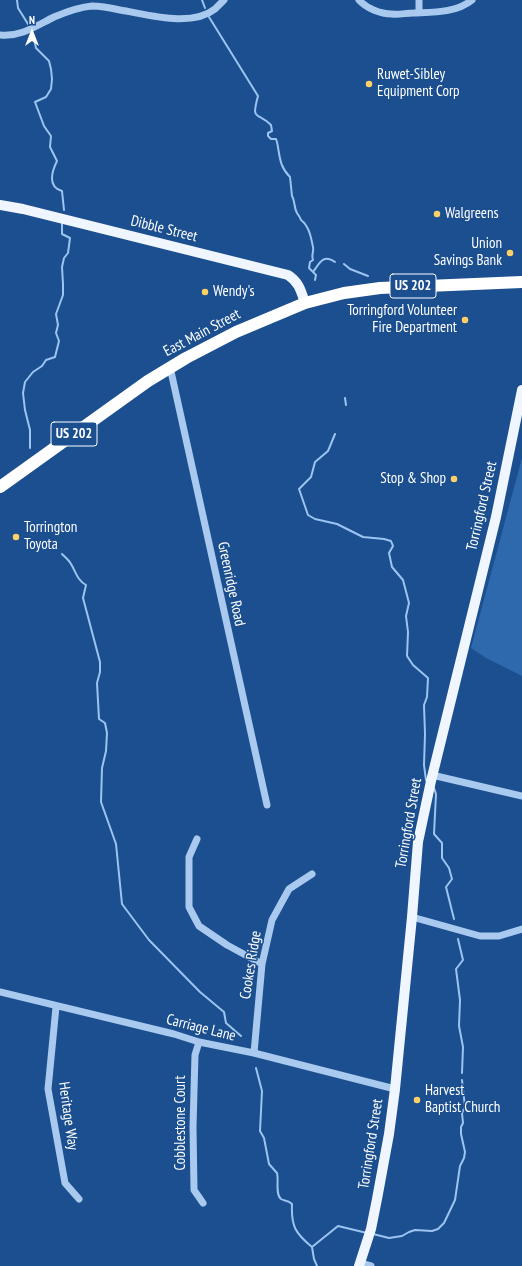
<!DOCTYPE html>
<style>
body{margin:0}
#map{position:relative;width:522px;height:1266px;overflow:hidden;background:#1b4f8f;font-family:"PT Sans Narrow",sans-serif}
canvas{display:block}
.north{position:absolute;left:12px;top:12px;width:40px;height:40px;-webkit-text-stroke:3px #1b4f8f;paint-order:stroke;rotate:0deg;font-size:11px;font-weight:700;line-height:16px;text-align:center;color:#fff}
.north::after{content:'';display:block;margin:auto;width:14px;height:18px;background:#fff;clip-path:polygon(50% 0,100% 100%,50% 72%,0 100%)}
</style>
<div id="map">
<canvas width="522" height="1266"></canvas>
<div class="north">N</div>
</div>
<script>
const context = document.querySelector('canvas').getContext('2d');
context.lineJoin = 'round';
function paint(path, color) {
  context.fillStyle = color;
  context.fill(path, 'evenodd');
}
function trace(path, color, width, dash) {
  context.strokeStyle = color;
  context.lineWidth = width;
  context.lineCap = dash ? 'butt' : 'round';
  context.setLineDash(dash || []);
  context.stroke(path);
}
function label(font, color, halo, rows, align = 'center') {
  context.font = font + ' "PT Sans Narrow",sans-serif';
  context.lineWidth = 3;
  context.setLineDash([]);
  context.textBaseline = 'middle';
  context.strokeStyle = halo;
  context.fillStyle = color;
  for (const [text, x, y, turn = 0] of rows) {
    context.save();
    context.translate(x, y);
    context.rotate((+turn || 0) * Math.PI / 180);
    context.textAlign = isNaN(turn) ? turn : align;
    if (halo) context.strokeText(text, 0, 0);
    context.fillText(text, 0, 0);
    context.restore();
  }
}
const green = new Path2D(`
 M522,458V676L486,658L471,648Z`);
const stream = new Path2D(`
 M17,0L18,8L28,24
 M202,0L205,8
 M209,17L258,96C251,122 257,111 271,125L272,131L268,133V136L271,139H276L277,142C280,156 279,166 290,177L292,196C295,201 294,208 297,213C299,216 300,217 301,220C309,226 311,237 313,247C314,252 311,255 313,260L310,262L309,268L316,275L315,280
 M34,39L36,48L49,61L51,69L52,79L51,89L46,97L35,102L44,126L51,136L50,147L57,161C52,171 47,187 62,191L64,210
 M344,264L350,269L368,276
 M313,272C319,264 323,253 335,262
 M345,398L346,405
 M335,434L328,451L315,462L311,477L299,489L308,515L315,519L337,524L363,537L384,539L391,541L393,546L389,553L392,567L403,580L409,603L406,616L408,632L407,656L413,665L428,678L427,697L424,705L425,734L424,765L426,780L428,782
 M30,448V430L25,410L23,393L25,382L33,372L42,366L46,360L55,357L59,341L56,333L58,325L56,314L63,295V284L62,267L64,258L68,253L70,238L62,234V224
 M62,554C65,557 69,560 71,564C76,572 77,580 86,585L83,598L100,662V672L97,683L99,719L105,723L107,733L106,751L102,768L101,802L116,844L122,904L149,940L200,992L224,1012L226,1023L241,1036
 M434,788L436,794L434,834L442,843V858L449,868L452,879L446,887L454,919
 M458,939L463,960L456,969L460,1000L459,1026L463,1047L462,1073
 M256,1068L262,1091L260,1131L264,1138L269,1164L277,1173C279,1180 275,1194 281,1199C284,1201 288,1200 292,1204C291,1226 295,1233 312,1247L314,1259L317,1266
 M373,1234L389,1238L402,1236L409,1232L415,1230L432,1231L438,1229L444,1223L455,1200L460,1166L464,1158L465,1152L461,1134V1127L463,1123L462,1113L465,1107L462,1080
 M312,1247L338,1226L367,1233`);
const minor = new Path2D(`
 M359,0C366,8 380,14 392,14C399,15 406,13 413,13C433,12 456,13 472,0
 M419,0V13
 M0,35C21,37 36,26 54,17C66,12 79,7 92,6C101,6 111,8 120,10C146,14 191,28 215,9C218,6 221,3 224,0
 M170,367L267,805
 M432,775L522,796
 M197,839L189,857V907L199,926L227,945L262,964
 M412,917L480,936H499L522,929
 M0,992L174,1034L199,1042L254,1053L395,1089
 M56,1007L48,1089L65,1183L79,1199
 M199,1042L195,1055L193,1127L194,1190L203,1203
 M254,1053L262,964L272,920L289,889L312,874
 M360,1263L371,1266`);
const major = new Path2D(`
 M0,205L23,209L288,275C299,282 301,291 305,303
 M359,1266L371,1229L377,1199L389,1134L395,1089L412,917L418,842L431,781L496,517L522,390`);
const highway = new Path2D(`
 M0,487L148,381L186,358L236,332L305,303L344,293L380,288L522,282`);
const markers = [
 [369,84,4,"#ffd166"],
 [437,214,4,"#ffd166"],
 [510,253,4,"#ffd166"],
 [205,292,4,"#ffd166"],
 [465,320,4,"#ffd166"],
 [454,479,4,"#ffd166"],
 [16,537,4,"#ffd166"],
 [417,1100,4,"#ffd166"]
];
const shields = [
 [413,286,46],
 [74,434,46]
];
const shieldNames = [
 ["US 202",413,286],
 ["US 202",74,434]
];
const poiNames = [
 ["Ruwet-Sibley",377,75],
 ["Equipment Corp",377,92],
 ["Walgreens",445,214],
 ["Union",502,244,"right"],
 ["Savings Bank",502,261,"right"],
 ["Wendy's",213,292],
 ["Torringford Volunteer",457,311,"right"],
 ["Fire Department",457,328,"right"],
 ["Stop & Shop",446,479,"right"],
 ["Torrington",24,528],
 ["Toyota",24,545],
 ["Harvest",425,1091],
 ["Baptist Church",425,1108]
];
const streetNames = [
 ["Dibble Street",164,229,14],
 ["East Main Street",202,333,-28],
 ["Torringford Street",482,506,-77],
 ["Greenridge Road",231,584,78],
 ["Torringford Street",409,823,-80],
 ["Cookes Ridge",251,965,-81],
 ["Carriage Lane",201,1028,14],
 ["Heritage Way",68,1116,82],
 ["Cobblestone Court",181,1123,-90],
 ["Torringford Street",371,1144,-81]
];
paint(green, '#2e69ad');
trace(stream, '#9cc4f0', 2);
trace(minor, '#a9c9ee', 7);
trace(major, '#f0f6ff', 10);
trace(highway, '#fff', 12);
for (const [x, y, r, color] of markers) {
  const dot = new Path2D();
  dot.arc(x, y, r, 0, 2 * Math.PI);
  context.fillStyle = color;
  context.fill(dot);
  trace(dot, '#1b4f8f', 1.5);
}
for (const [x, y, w] of shields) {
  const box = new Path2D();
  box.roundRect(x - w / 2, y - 12, w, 24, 3);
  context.fillStyle = '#1b4f8f';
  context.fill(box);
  trace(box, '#fff', 1);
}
label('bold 14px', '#fff', null, shieldNames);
label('15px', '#fff', '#1b4f8f', poiNames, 'left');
label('15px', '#fff', '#1b4f8f', streetNames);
</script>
